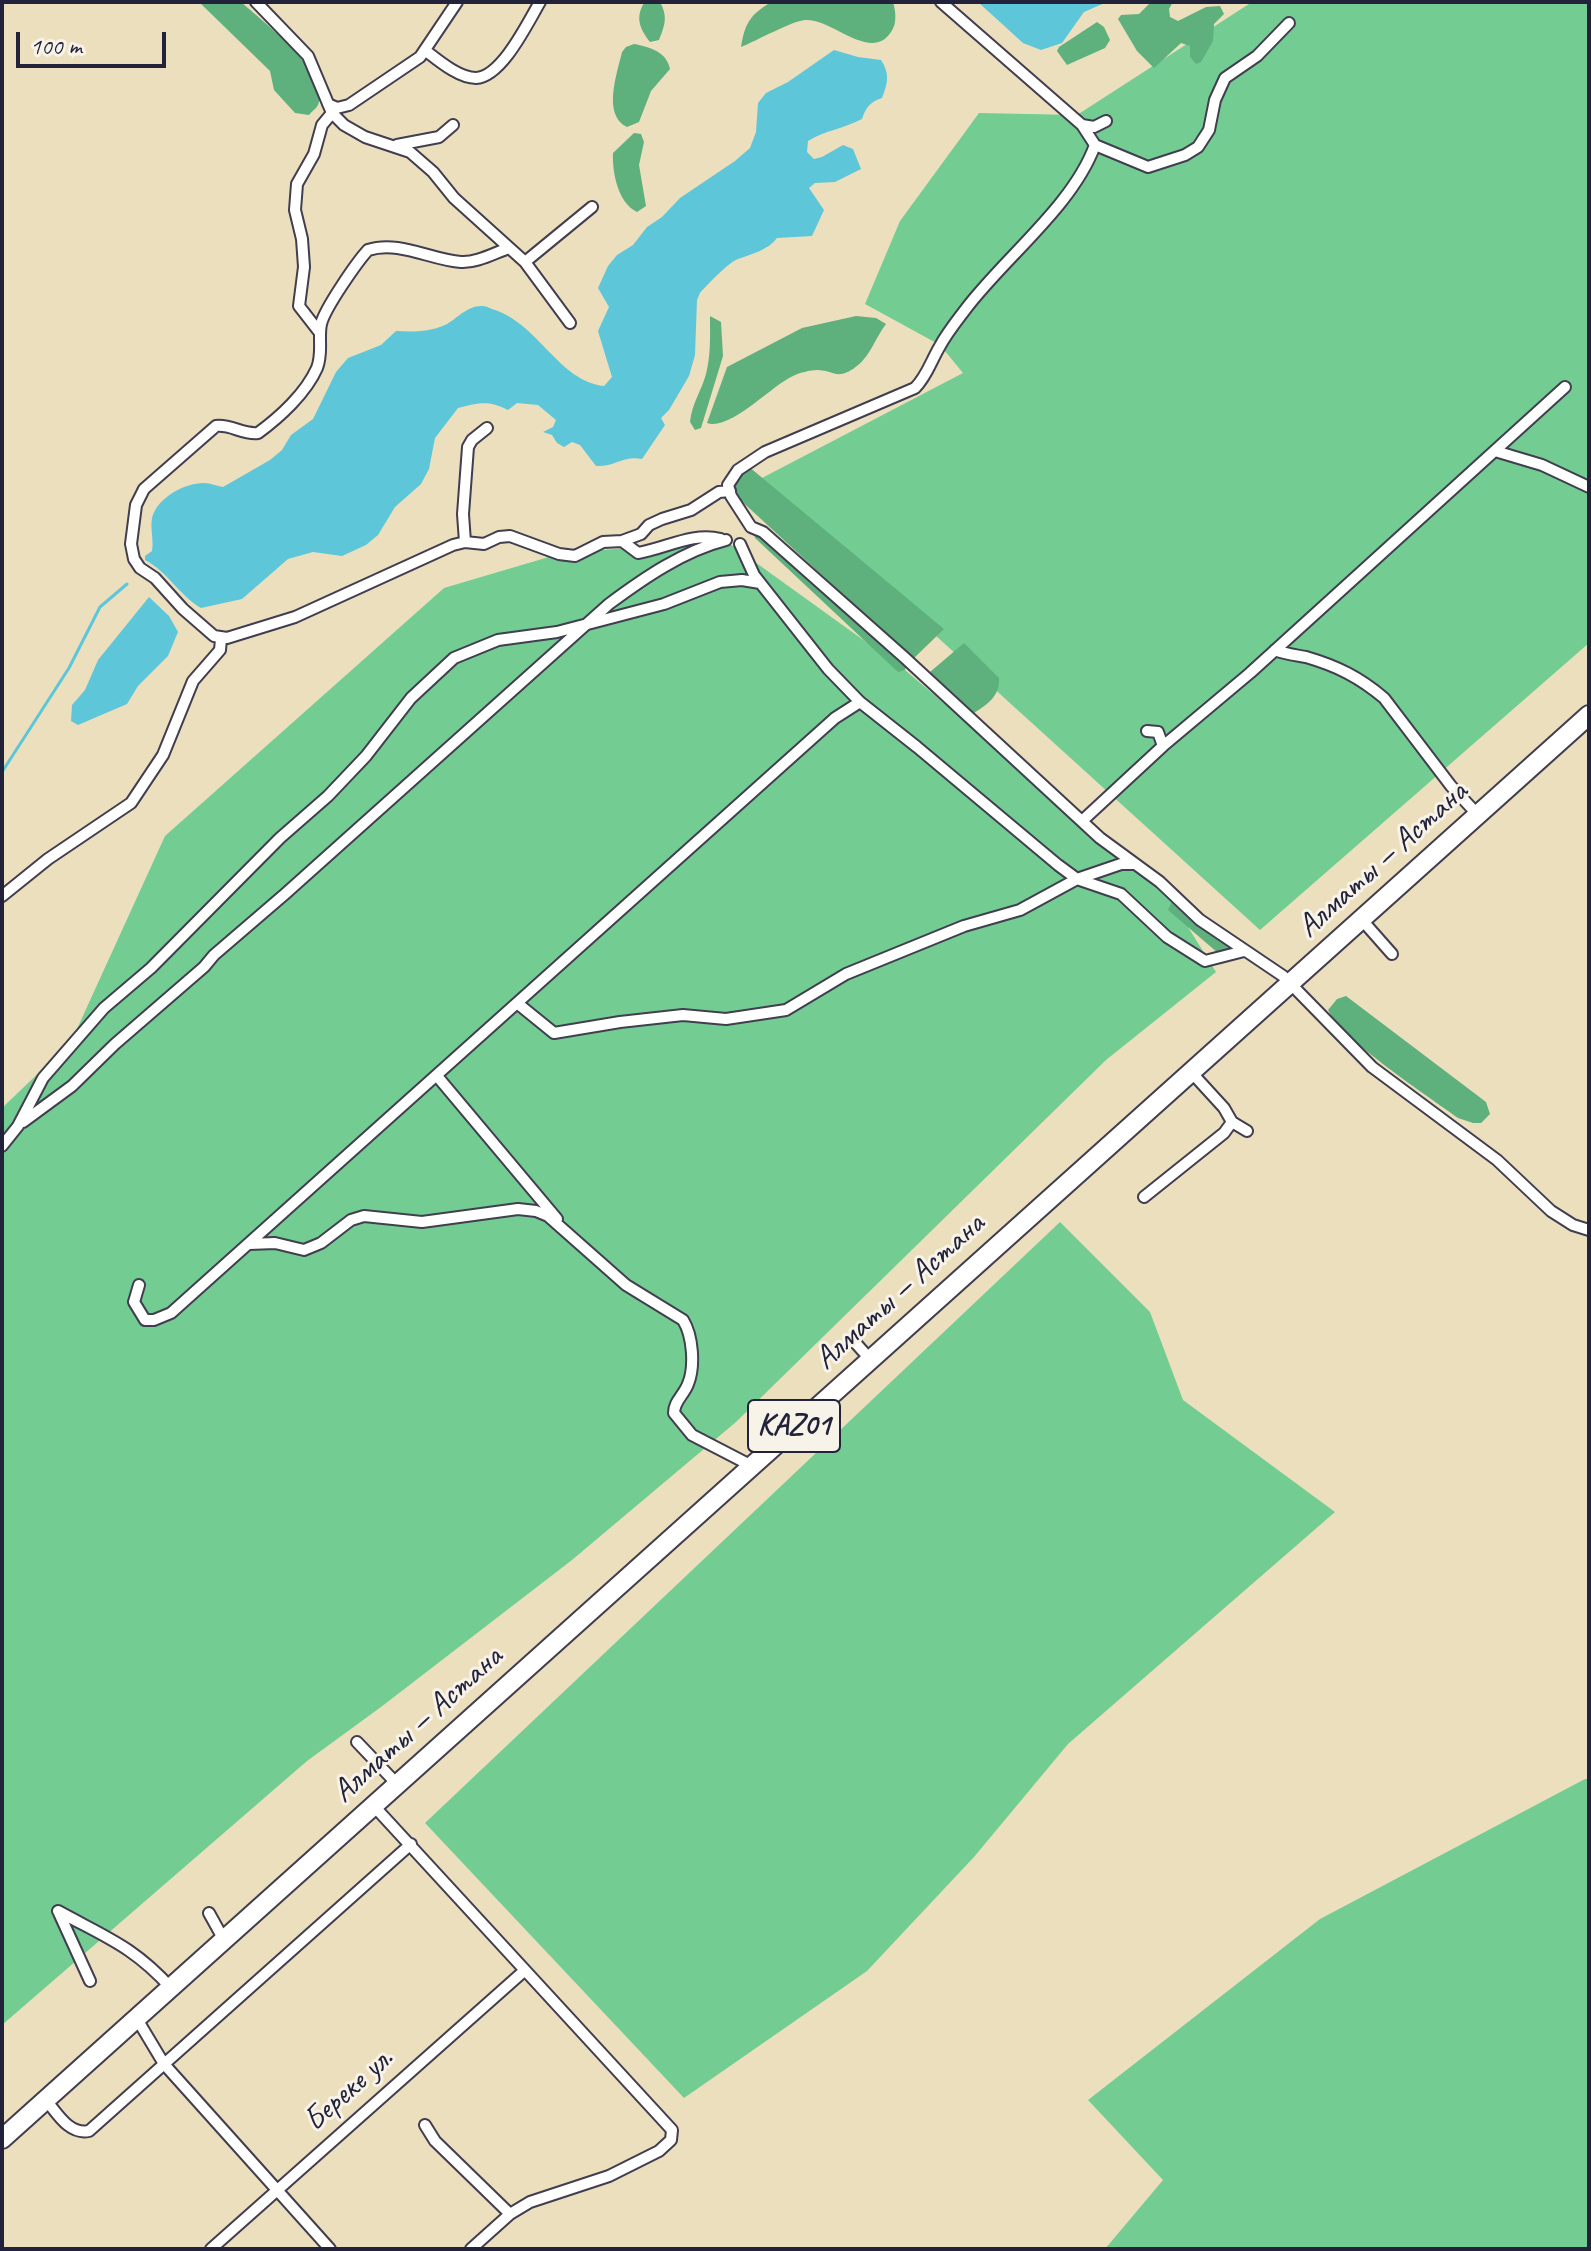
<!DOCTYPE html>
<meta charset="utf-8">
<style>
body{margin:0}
#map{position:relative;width:1591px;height:2251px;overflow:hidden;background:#ecdfbe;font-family:Caveat,sans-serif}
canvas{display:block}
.frame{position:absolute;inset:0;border:4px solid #22223b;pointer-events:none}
.scale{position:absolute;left:16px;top:32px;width:150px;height:36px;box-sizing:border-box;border:4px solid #22223b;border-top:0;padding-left:10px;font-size:24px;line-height:28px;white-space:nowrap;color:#22223b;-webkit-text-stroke:6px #f7f3e8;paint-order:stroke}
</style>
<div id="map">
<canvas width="1591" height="2251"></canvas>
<div class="frame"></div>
<div class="scale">100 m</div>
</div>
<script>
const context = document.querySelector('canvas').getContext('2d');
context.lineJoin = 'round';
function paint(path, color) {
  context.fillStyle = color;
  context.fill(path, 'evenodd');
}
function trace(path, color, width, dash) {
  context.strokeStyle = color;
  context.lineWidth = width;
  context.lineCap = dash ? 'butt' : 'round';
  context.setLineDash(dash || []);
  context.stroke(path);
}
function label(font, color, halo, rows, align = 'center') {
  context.font = font + ' Caveat,sans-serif';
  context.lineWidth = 6;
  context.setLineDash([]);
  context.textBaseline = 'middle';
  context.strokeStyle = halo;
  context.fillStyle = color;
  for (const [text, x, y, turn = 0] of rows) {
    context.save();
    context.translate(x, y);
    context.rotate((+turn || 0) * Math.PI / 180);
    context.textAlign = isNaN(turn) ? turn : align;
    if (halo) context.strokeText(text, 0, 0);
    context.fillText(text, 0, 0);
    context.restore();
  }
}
const green = new Path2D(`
 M1252,2H1589V643L1260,930L762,478L963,373L940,345L865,304L900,221L979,113L1077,115Z
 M723,539L905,670L1082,821L1160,882L1216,972L1106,1060L736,1422L572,1560L381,1707L307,1761L2,2025V1108L71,1042L165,836L444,588L559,554Z
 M1060,1222L1150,1312L1183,1400L1335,1512L1068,1744L974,1857L867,1971L684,2098L425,1823Z
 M1585,1779H1589V2249H1105L1163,2180L1088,2100L1320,1919Z`);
const forest = new Path2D(`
 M199,2H241C261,20 333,75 318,105C316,109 312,111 309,115L295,113L274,90L270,71Z
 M660,2C668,17 665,25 659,40L650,42C640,29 635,18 644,3Z
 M771,2H893C896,12 897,24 891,32C871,63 832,18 805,20C792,21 756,41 741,47C745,23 750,15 771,2Z
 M1151,2H1173L1169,9L1170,17L1178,21L1206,7L1220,6L1224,14L1214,24L1213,41L1201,62L1196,64L1190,57V46L1181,43L1154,68L1137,51L1118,19L1121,15L1139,14Z
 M1097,22L1104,27L1110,40L1105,48L1067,65L1057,51L1059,47Z
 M634,44C650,47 667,52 670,69L651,91L639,122L627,127C602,115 617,74 622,52L626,47Z
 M634,133L641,134L644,142L639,165L646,206L637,212C618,203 612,172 613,153Z
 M710,316L721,322L723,356L701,428L695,430L690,422C692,403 701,392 706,374C711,355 710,335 710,316Z
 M856,316L876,318L886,324C874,340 870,358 853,369C836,380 833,370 817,370C811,370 798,373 793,376C771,386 730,431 707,423L727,367L802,328Z
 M748,466L944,629L913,659L736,496L732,483Z
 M757,530L902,660L906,666L905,670L898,672L755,538L754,533Z
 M964,643L999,678C1000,696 988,704 974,713L930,672Z
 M1173,899L1240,947L1218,953L1168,910Z
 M1346,996L1486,1102L1490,1114L1481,1123H1473L1458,1118C1427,1095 1343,1041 1328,1010L1337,999Z`);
const water = new Path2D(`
 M978,2H1107L1084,12L1062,43L1041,50L1023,43Z
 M834,50L858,57L881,60C890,74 888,83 882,98C870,102 866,107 862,119C843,129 826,130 808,141L807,152L814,159L822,157L843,145L853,149L861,169L835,182L815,183L809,188L824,210L812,236L777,238C768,250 752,254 738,259C729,262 707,285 700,293L697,300L695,355L689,376L669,410L661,418L665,425L642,459C624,455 614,467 596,466L580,445L572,442L564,447L557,443L552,435L543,432L553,427L556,420L538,405L517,403L508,410C487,400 480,403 458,408L435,438L429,469L421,484L395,507L378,535L366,545L342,556L313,552L288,559L242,599L201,608C179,595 168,572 145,560V556L152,551C154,540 150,529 152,518C157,498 184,483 204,483C210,483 217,486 223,487L270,460L282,450L291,435L313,419L336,372L348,358L381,345L396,331C413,332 429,332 445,325C457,319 467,305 483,306C487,306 491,309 495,310C539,325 559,381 604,386L612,377L598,331L609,307L598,288L608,266L617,255L633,245L647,227L662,217L680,198L735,161L750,148L756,132L758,103L766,93L788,82Z
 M149,597L169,616L178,632L168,656L138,686L127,704L78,725L71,721L72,705L85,690L98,660Z`);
const stream = new Path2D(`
 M2,772L69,668L100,607L127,584`);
const street = new Path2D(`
 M256,2L308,56L332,113L344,125L365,137L410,152L433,172L454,198L525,262L570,323
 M941,2L1082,125L1095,145L1148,167L1185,155L1198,147L1209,130L1215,100L1225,78L1257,56L1289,23
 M426,51C439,61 459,78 476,78C502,77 528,22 540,2
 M328,104L337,108L349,105L420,57L457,2
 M1082,125L1094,127L1106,121
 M397,145L439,137L453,125
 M1095,145C1073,206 1004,258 965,310C956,322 947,333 940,346C931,361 927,376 915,388L765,452L738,470L728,485L731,496L751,527L763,532L905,658L1100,838L1160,882L1200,920L1283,976L1372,1067L1497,1160L1551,1211L1573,1225L1589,1230
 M509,248C494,253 477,263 461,262C431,260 399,240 368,250C357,262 325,308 321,324C318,339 323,353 317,368C306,393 280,417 258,433C243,435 231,424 216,426L144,489L136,505L131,544L134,559L140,568L155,578L183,609L214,636L227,638L295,617L453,545L465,542L484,544L499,537L510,536L559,554L575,556L603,542L622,541L641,534L649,525L662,519L691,510L719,492L730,491
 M525,262L592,207
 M320,333L299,306L304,267L302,239L295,210L297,184L314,154L322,125L332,113
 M1495,451L1542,465L1589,487
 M622,541L638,553C667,548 692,532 721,539
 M465,542L463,514L468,447L472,440L487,428
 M740,544L754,575L828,669L860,702L917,747L1058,865L1077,879L1121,894L1167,937L1205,961L1244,951
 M1275,650C1285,654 1295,655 1306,657C1337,666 1359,677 1384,698L1451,786L1478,815
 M1147,731L1158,732L1163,746
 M1082,821L1163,746L1250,673L1565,387
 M2,896L48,859L131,803L163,755L193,681L220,650L221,639
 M1362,920L1392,954
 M517,1003L554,1033L620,1022L683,1015L726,1019L786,1010L846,974L964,926L1020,910L1077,879L1121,864H1134
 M437,1076L557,1219
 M23,1122L72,1086L115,1044L204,967L214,955L285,894L609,604C644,578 683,551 726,540
 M1232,1122L1247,1131
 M2,1146L18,1126L43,1078L104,1008L151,968L280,838L328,796L366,756L411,698L454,658L498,640L557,632L664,604L720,582L742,580L760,583
 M1144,1197L1224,1133L1232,1122L1224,1108L1192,1073
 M249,1244L275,1243L304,1250L321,1243L351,1220L364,1216L422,1222L518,1209L536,1211L548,1216L626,1285L683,1320C693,1336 695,1367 688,1384C684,1395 674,1401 674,1413L692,1435L750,1465
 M139,1285L134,1302L145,1320H154L171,1313L835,718L860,702
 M852,1339L869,1358
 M357,1742L397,1784
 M373,1805L672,2130L671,2140L659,2151L609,2176L530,2202L510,2214L471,2249
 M58,1911C105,1937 133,1946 171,1988
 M59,1913L90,1981
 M209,1913L224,1940
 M137,2019L164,2064L330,2249
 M46,2100C57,2113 69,2135 89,2131L411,1844
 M425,2125L435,2141L510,2214
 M211,2249L524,1971`);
const highway = new Path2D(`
 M2,2139L1589,715`);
const shields = [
 [794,1426,92]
];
const shieldNames = [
 ["KАZ01",794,1426]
];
const streetNames = [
 ["Алматы — Астана",1383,860,-42],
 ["Алматы — Астана",900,1292,-42],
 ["Алматы — Астана",418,1725,-42],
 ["Береке ул.",349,2090,-42]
];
paint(green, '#73cd93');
paint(forest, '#5eb07d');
paint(water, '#5dc6d9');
trace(stream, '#5dc6d9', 3);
trace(street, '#403e4f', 14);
trace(highway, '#403e4f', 22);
trace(street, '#fff', 10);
trace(highway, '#fff', 18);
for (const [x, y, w] of shields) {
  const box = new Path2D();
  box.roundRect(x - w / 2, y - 26, w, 52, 6);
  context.fillStyle = '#f7f3e8';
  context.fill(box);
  trace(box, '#22223b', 2);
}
label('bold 30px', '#22223b', null, shieldNames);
label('32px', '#22223b', '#f7f3e8', streetNames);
</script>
